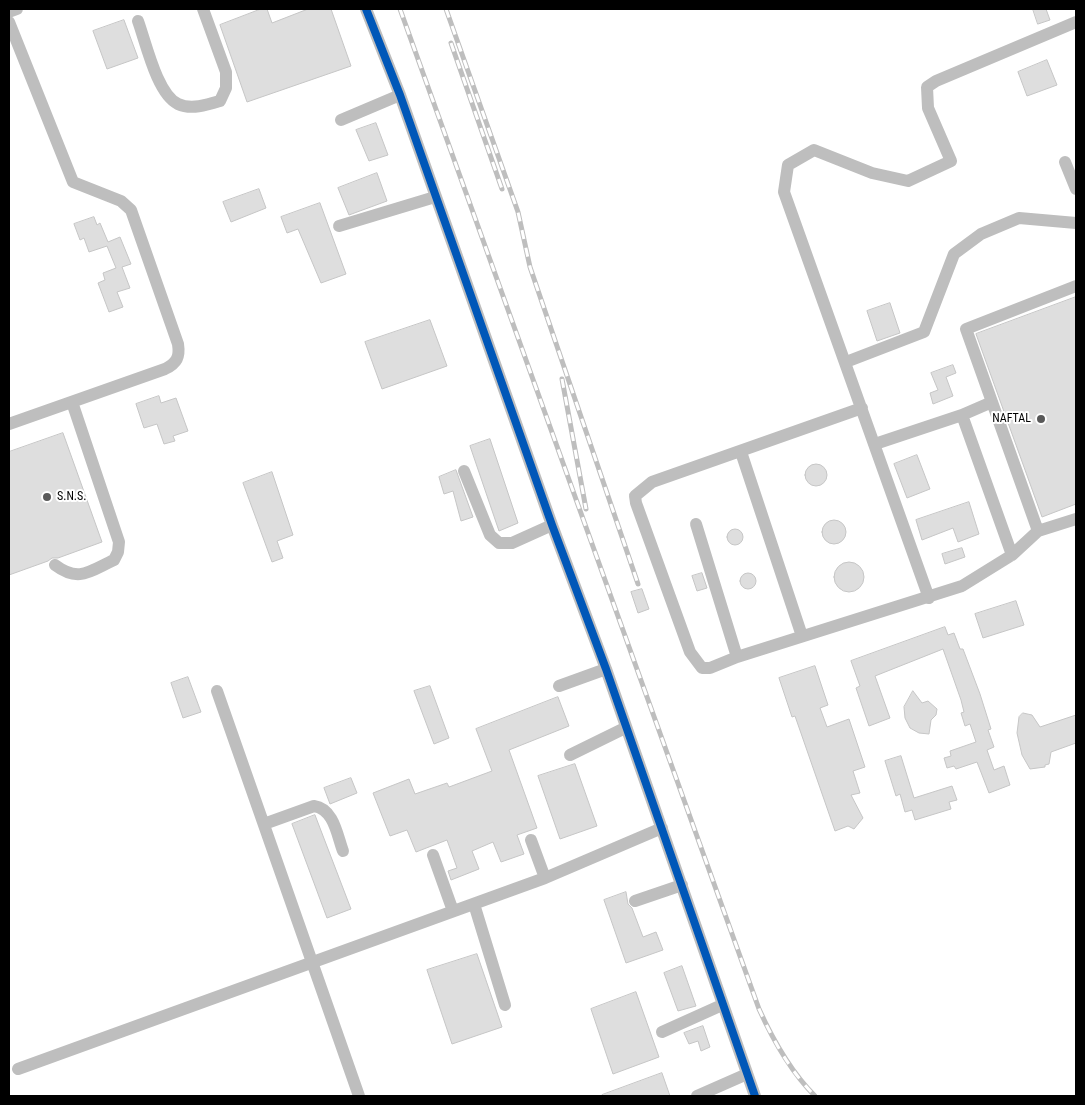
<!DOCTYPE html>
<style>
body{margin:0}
#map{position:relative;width:1085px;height:1105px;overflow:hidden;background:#fff;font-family:"Roboto Condensed",sans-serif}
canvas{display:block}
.frame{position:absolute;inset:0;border:10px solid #000;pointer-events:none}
</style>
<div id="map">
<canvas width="1085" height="1105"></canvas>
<div class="frame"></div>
</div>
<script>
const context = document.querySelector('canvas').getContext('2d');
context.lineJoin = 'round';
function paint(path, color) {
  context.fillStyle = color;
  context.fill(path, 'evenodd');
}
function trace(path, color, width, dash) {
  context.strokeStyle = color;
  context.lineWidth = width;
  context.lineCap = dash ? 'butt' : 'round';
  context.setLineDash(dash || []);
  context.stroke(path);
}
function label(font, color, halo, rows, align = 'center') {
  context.font = font + ' "Roboto Condensed",sans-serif';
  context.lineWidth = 4;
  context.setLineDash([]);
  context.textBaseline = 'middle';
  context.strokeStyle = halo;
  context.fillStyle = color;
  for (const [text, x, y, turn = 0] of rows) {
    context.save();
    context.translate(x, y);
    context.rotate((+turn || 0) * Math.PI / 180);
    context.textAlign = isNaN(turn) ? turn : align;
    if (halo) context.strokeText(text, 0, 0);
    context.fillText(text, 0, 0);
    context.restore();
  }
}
const building = new Path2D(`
 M261,9H267L272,23L308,9H331L351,66L247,102L220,25Z
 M1033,9H1046L1050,20L1038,24Z
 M124,20L138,58L107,69L93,31Z
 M1047,60L1057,85L1027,96L1018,72Z
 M376,123L388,155L369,161L356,130Z
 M377,173L387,201L349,215L338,188Z
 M259,189L266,208L231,222L223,202Z
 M320,203L346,274L321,283L298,229L287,233L281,217Z
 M94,217L97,225L100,223L108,242L120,237L131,264L122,267L130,288L117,292L123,307L109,312L98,283L105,280L103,273L116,268L107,246L89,252L84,238L80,240L74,224Z
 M1076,297V504L1042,517L976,334Z
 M890,303L900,333L877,341L867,311Z
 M430,320L447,366L382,389L365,342Z
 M953,365L956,373L946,377L953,396L933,404L930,393L938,390L931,373Z
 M159,396L161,403L176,398L188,431L173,436L175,441L164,444L157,424L144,428L136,404Z
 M63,433L102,542L58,558H52L48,561L9,575V452Z
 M490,439L518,523L499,531L470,446Z
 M917,455L930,489L907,498L894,464Z
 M805 475a11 11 0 1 1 22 0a11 11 0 1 1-22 0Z
 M456,470L473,517L461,521L453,491L444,494L439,477Z
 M272,472L293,535L277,541L283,558L272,562L243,483Z
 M969,502L979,534L958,542L953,528L922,540L916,520Z
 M822 532a12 12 0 1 1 24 0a12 12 0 1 1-24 0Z
 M727 537a8 8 0 1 1 16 0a8 8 0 1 1-16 0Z
 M962,548L965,557L945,564L942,554Z
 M834 577a15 15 0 1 1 30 0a15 15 0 1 1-30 0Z
 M702,573L707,588L697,591L692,576Z
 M740 581a8 8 0 1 1 16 0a8 8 0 1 1-16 0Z
 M642,589L649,609L638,613L631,592Z
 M1016,601L1024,625L983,638L975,614Z
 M945,627L948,635L954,633L960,649H963L980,694L991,729L988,730L994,747L987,750L994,770L1004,766L1010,785L989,793L977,762L956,769L954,766L947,768L944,758L951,756L950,751L976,742L970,724L965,726L961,713L964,712L961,700L943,649L875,676L890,718L869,726L856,688L860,686L851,661Z
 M815,666L828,705L820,708L827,727L849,719L865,767L853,771L860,793L851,795L863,818L854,829L848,826L835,831L795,716L792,717L779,678Z
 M188,677L201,712L183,718L171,683Z
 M430,686L449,738L434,744L414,691Z
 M913,691L922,703L928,701L937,709L936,715L931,720L929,734L919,733L910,728L905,718L904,707Z
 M558,697L569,726L509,750L537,828L517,835L524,854L501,862L493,842L472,851L479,869L451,880L448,871L457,868L447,840L416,852L407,830L390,836L373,793L409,779L415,794L447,783L449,787L492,771L476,729Z
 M1023,713L1032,715L1040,727L1076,715V743L1051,752L1049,764L1045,765V767L1030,769L1022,755L1017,733L1019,717Z
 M901,756L914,798L952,786L957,800L949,802L951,809L915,820L912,810L905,812L900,794L896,796L885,761Z
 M575,764L597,826L560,839L538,776Z
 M351,778L357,793L330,804L324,788Z
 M315,815L351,909L327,918L292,824Z
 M626,892L628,904L632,908L643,937L656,932L663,950L626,963L604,900Z
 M477,954L502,1027L452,1044L427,970Z
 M682,966L696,1006L678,1011L664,973Z
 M636,992L659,1057L613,1074L591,1009Z
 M703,1026L710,1047L701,1051L698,1041L689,1044L684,1033Z
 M662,1073L670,1096H602V1095Z`);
const minor = new Path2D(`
 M366,9L400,95L552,525L606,669L755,1096
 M9,12L17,9
 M138,21C146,43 157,94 178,104C191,110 207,105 220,101L226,88V72L203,9
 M9,22L73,182L121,201L131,210L178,344C180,357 177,363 165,369L9,424
 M341,120L400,95
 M1065,162L1076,189
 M339,226L435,197
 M846,362L924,332L954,254L981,234L1019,218L1076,223
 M862,408L652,482L635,496L636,503L690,652L702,668H710L737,657L962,586L1012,555L962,415L875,444
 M962,415L992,402
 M741,452L802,636
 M464,471L490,535L499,543H512L552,525
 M696,524L737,657
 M1038,531L966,329L1076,286
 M1012,555L1038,531L1076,519
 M55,565C79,583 90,571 114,560L118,552L119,542L72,402
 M929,598L784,192L788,165L814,150L872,173L908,181L951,161L928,108L927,87L936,81L1076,22
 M559,686L606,669
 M217,691L359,1096
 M570,755L625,728
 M264,824L314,806C334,809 337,835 343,851
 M531,840L545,878
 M433,855L453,911
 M635,901L682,885
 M474,904L505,1005
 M662,1032L722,1005
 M18,1069L545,878L662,828
 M697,1096L747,1074`);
const rail = new Path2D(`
 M400,9L759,1009C773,1040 790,1071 815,1096
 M446,9L518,212L530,267L638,584
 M451,43L502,189
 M562,379L586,509`);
const cycleway = new Path2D(`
 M366,9L400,95L552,525L606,669L755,1096`);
const markers = [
 [1041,419,5,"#595959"],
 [47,497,5,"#595959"]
];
const poiNames = [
 ["NAFTAL",1031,419],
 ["S.N.S.",57,497,"left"]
];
paint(building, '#dedede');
trace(building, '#c6c6c6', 1);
trace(minor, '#bebebe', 12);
trace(rail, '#bebebe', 5);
trace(rail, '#fff', 3, [9]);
trace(cycleway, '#0057b8', 8);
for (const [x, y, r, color] of markers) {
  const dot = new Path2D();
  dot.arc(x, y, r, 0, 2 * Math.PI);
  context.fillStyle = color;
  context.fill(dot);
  trace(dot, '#fff', 2);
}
label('12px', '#000', '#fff', poiNames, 'right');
</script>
